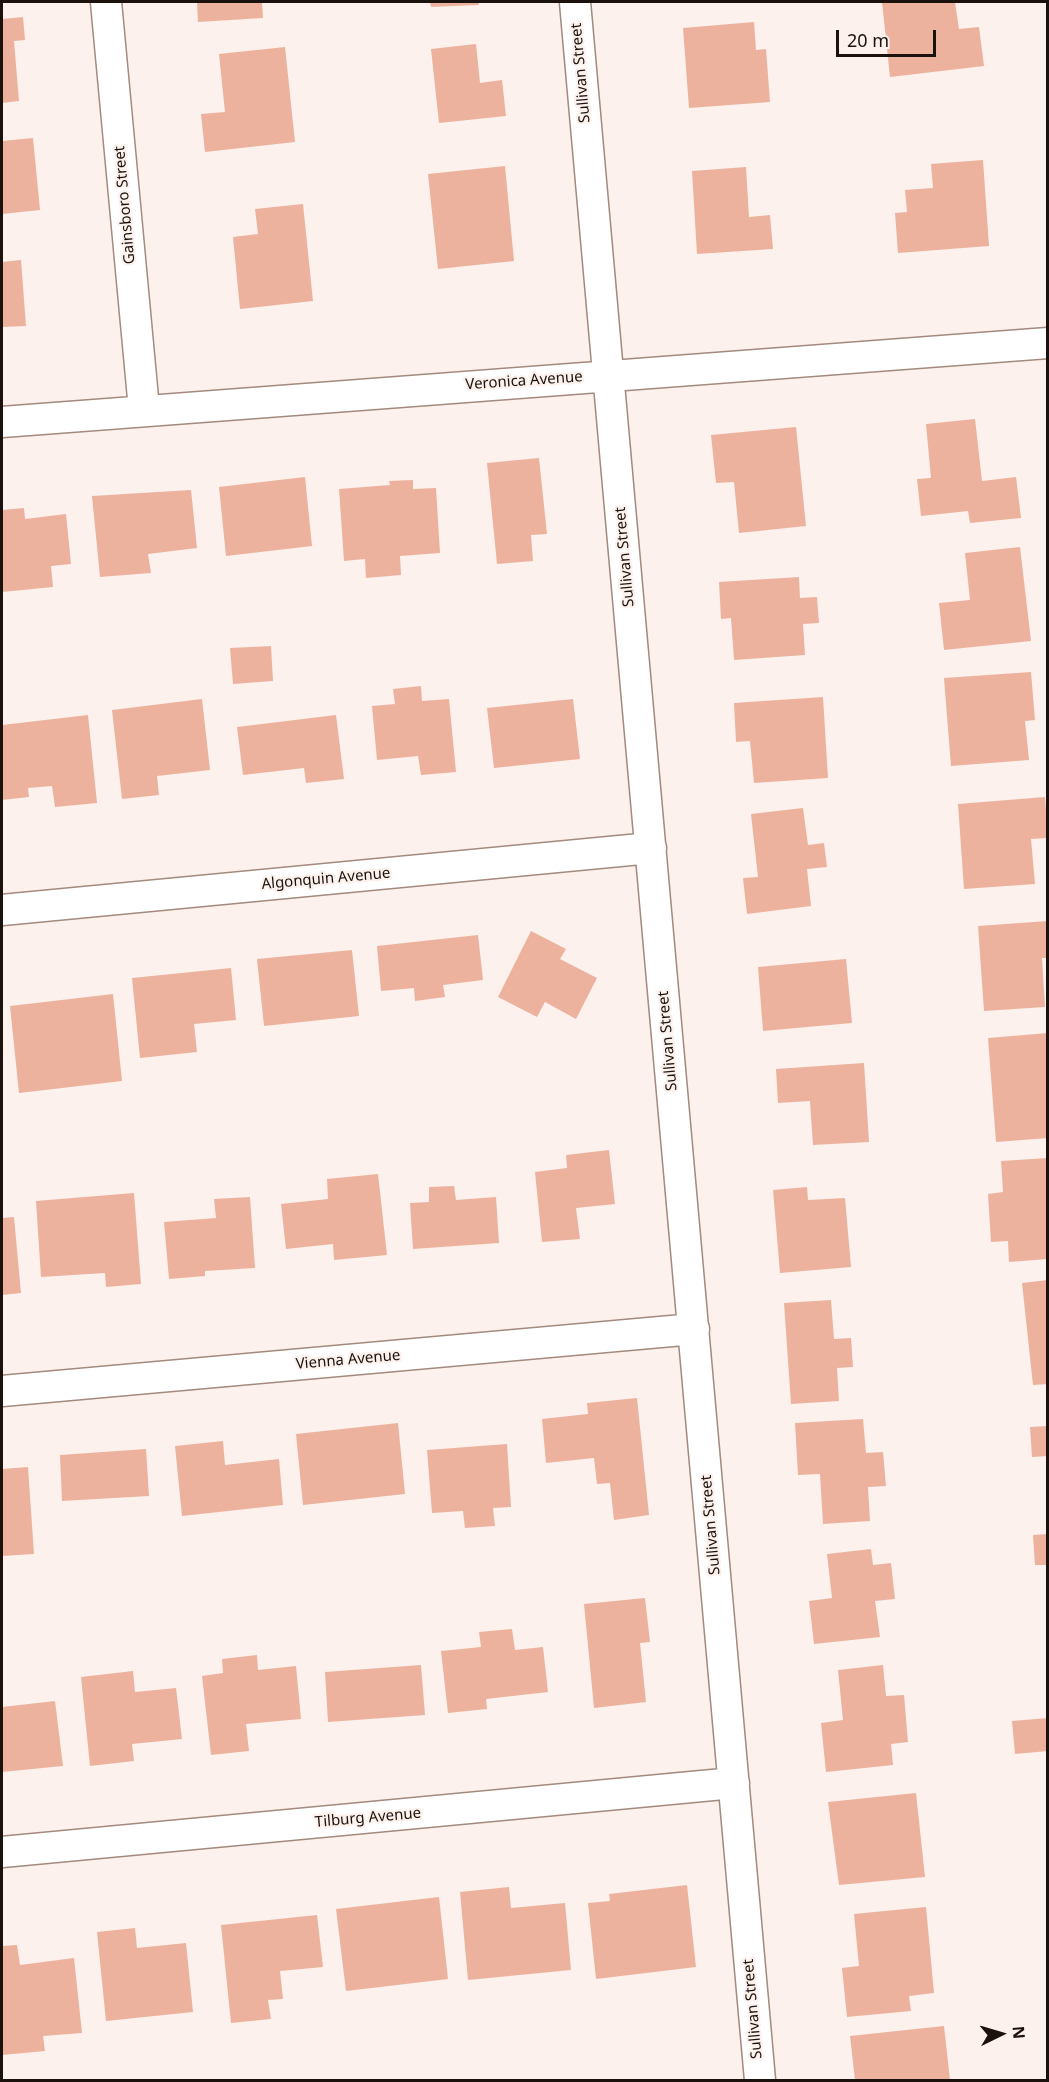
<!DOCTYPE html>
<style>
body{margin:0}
#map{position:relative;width:1049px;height:2082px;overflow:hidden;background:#fcf1ec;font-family:"Noto Sans",sans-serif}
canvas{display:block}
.frame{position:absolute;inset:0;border:3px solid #1b120e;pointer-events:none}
.north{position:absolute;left:971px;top:2004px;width:60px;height:60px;-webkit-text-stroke:4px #fcf1ec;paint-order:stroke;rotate:85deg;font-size:16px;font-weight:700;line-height:24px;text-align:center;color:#1b120e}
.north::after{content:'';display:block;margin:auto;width:21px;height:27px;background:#1b120e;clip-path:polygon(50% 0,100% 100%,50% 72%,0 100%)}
.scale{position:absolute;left:836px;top:30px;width:100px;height:27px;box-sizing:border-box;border:3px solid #1b120e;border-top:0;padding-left:8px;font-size:18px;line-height:21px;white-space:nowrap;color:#1b120e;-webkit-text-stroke:4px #fcf1ec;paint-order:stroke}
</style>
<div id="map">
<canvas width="1049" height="2082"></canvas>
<div class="frame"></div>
<div class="north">N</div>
<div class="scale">20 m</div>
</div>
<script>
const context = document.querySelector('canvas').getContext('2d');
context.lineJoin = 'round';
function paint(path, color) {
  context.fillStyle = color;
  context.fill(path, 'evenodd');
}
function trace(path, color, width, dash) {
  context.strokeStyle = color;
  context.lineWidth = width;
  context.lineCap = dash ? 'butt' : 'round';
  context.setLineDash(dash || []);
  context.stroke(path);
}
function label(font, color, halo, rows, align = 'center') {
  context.font = font + ' "Noto Sans",sans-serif';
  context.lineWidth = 4.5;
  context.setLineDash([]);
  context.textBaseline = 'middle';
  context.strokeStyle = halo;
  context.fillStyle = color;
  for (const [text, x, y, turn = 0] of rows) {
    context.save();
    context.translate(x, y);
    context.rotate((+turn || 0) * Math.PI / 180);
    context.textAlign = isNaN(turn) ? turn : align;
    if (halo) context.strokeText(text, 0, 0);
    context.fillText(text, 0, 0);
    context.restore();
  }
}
const building = new Path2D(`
 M197,2H262L263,18L198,22Z
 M430,2H478L479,5L431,7Z
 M882,2H955L959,29L979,27L984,66L890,77Z
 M23,17L25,40L14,41L19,101L2,103V19Z
 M754,22L756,50L766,49L770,102L689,108L683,28Z
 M476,44L480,83L502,80L506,116L439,123L431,49Z
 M285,47L295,142L205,152L201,114L225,112L219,54Z
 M33,138L40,210L2,214V141Z
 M983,160L989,246L898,253L895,213L907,212L905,190L933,188L931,164Z
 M505,166L514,261L438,269L428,174Z
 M746,167L749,217L770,215L773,249L697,254L692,171Z
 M303,204L313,301L240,309L233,237L258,234L255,209Z
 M21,260L26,326L2,327V262Z
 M975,419L982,481L1016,477L1021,518L970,523L968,511L921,516L917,479L931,478L926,424Z
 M796,427L806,526L739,533L734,482L716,483L711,435Z
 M539,458L547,534L531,535L533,561L497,564L487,463Z
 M305,477L312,546L226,556L219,487Z
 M413,480V489L436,488L440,553L400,556L401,575L366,578L365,559L344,561L339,489L390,485L389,481Z
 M191,490L197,548L148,554L151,573L100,577L92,496Z
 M24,508L25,519L66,514L71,564L51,566L53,587L2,592V510Z
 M1020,547L1031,641L944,650L939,603L970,600L965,553Z
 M799,577L800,598L817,597L819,623L803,624L805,655L734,660L731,618L721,619L719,582Z
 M271,646L273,681L233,684L230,648Z
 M1031,672L1035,720L1025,721L1029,760L951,766L944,678Z
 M421,686L422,701L449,699L456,772L421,775L418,756L377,760L372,706L395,704L393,689Z
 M823,697L828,778L754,783L750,741L736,742L734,703Z
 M202,699L210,770L157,776L159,795L122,799L112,710Z
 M573,699L580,759L494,768L487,708Z
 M88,715L97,803L55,807L52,786L28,788L29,797L2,800V725Z
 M336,715L344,779L306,783L304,768L243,775L237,727Z
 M1045,797L1048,838L1031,839L1035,884L964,889L958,804Z
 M803,808L808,845L824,843L827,867L807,869L811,906L747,914L743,878L758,877L751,814Z
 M1048,921V958H1042L1045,1007L984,1011L978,926Z
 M531,931L566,949L560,959L597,978L576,1019L545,1002L537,1017L498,997Z
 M478,935L483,980L443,985L445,997L415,1001L414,988L381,991L377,946Z
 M352,950L359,1016L264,1026L257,959Z
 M846,959L852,1023L763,1031L758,967Z
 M231,968L236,1020L194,1024L197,1052L140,1058L132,978Z
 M113,994L122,1081L19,1093L10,1006Z
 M1048,1033V1138L996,1142L988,1038Z
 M864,1063L869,1142L813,1145L810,1101L778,1103L776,1069Z
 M609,1150L615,1204L576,1208L580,1239L542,1242L535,1172L567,1168L566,1155Z
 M1048,1158V1259L1009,1262L1008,1241L991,1242L988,1194L1003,1192L1001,1161Z
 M378,1174L387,1255L334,1260L333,1244L286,1249L281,1204L328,1199L327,1179Z
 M454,1186L456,1200L496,1197L499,1243L413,1249L410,1203L429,1202V1187Z
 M807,1187L808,1200L845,1198L851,1267L780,1273L773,1190Z
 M134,1193L141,1284L106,1287L105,1273L41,1277L36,1201Z
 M250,1197L255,1268L205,1271V1276L169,1279L164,1222L216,1218L214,1199Z
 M14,1217L21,1293L2,1295V1218Z
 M1048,1280V1384L1033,1385L1022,1283Z
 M831,1300L834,1339L851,1338L853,1367L837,1368L839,1401L791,1404L784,1303Z
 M637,1398L649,1515L614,1520L610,1483L597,1484L594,1458L546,1463L542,1419L588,1414L587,1403Z
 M863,1419L866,1453L883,1452L886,1486L868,1487L870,1521L823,1524L820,1474L798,1475L795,1423Z
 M398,1423L405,1494L303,1505L296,1434Z
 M1048,1426V1456L1032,1457L1030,1427Z
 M223,1441L225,1465L279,1459L283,1505L182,1516L175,1446Z
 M507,1444L511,1507L493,1508L495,1526L465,1528L463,1511L432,1513L427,1450Z
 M146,1449L149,1496L62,1501L60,1455Z
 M28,1467L34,1554L2,1556V1469Z
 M1048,1534V1565H1035L1033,1535Z
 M871,1549L873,1565L891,1563L895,1599L875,1601L880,1637L814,1644L809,1601L832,1598L827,1554Z
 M645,1598L650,1642L640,1643L646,1702L594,1708L584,1604Z
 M512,1629L515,1650L543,1647L548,1692L486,1699L487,1709L448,1713L441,1651L481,1647L479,1632Z
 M257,1655L258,1670L296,1666L301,1719L246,1724L249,1751L211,1755L202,1676L223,1673L222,1659Z
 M421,1665L425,1715L328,1722L325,1672Z
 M883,1665L886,1696L904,1695L908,1742L891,1744L893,1765L826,1772L821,1723L843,1720L838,1670Z
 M133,1671L135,1692L176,1688L182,1739L132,1744L134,1761L90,1766L81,1677Z
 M55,1701L63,1766L2,1772V1707Z
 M1048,1718V1751L1015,1754L1012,1721Z
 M916,1793L925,1877L839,1885L828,1802Z
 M687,1885L696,1967L596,1979L588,1903L610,1901L609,1894Z
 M509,1887L511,1908L565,1903L571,1970L468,1980L460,1892Z
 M439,1897L448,1979L346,1991L336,1909Z
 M926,1907L934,1993L909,1996L911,2011L847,2017L842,1968L859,1966L854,1914Z
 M317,1915L323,1967L280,1971L283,1999L268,2000L271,2019L231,2023L221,1925Z
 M135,1928L137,1948L186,1943L193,2012L106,2021L97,1932Z
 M17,1945L20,1965L74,1958L82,2033L43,2036L45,2051L2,2055V1946Z
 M944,2026L950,2080H855L850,2036Z`);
const minor = new Path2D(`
 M106,2L144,409
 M575,2L760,2080
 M2,422L1048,343
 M2,910L651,848
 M2,1391L694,1329
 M2,1852L734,1783`);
const streetNames = [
 ["Sullivan Street",581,73,-95],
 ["Gainsboro Street",125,205,-95],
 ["Veronica Avenue",524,381,-4],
 ["Sullivan Street",625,557,-95],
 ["Algonquin Avenue",326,879,-5],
 ["Sullivan Street",668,1041,-95],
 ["Vienna Avenue",348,1360,-5],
 ["Sullivan Street",711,1525,-95],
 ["Tilburg Avenue",368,1818,-5],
 ["Sullivan Street",753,2009,-95]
];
paint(building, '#edb29e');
trace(minor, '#a28a7e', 33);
trace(minor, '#fff', 30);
label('15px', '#1b120e', '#fcf1ec', streetNames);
</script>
